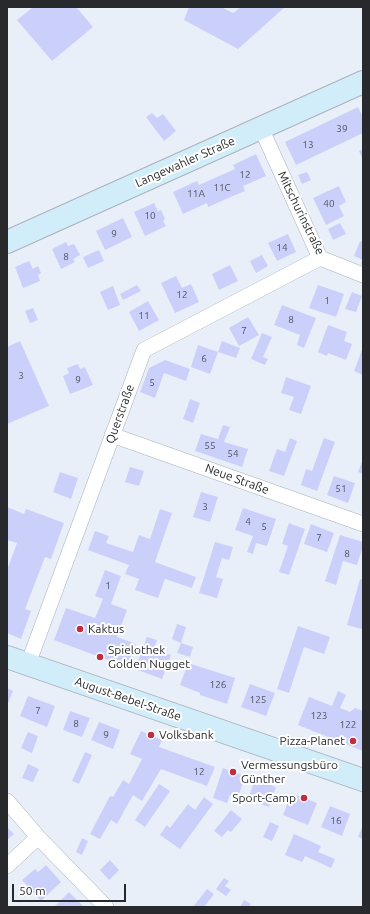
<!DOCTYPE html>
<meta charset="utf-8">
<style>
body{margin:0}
#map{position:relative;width:370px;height:914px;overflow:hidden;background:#e9eff9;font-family:Ubuntu,sans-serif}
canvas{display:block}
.frame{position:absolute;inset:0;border:8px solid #27292d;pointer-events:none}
.scale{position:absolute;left:12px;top:884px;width:114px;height:18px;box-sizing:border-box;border:2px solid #27292d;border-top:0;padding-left:5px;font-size:12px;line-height:14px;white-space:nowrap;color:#27292d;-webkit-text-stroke:3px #fff;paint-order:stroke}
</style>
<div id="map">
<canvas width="370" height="914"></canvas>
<div class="frame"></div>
<div class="scale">50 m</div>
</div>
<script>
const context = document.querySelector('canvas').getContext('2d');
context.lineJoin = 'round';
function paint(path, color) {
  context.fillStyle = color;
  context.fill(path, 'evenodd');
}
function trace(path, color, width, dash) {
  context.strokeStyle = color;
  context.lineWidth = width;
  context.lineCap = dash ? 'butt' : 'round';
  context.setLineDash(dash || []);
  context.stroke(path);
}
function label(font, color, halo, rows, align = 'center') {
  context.font = font + ' Ubuntu,sans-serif';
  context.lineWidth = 4;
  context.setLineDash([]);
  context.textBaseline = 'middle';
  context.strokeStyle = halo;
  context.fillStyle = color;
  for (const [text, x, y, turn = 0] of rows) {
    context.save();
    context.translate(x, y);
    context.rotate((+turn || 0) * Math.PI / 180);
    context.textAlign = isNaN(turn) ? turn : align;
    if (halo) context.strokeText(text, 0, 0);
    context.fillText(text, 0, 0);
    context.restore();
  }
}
const building = new Path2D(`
 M33,7H76L93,27L52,61L17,20Z
 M189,7H221L233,13L241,7H285L238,49L184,20Z
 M358,107L363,117V133L296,165L285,142Z
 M152,113L157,118L163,114L176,131L164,141L146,117Z
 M363,149V160L359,151Z
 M256,154L266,176L243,186L245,191L233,196L208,207L207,203L183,214L173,192L197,181L199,185L235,169L233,165Z
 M307,172L311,180L302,184L298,175Z
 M339,186L346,202L339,206L344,216L326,225L313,198Z
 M154,203L158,211L161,210L165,219L163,221L166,226L145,236L134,212Z
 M123,218L132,237L105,250L96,231Z
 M340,223L346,234L333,240L328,229Z
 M288,234L296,252L277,261L268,243Z
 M360,241L363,242V265L361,264L363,260L354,256Z
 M66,242L68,246L74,244L80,255L73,259L75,262L61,269L52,249Z
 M99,250L104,261L88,268L83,257Z
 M262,255L268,266L256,273L250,261Z
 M29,261L33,269L38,266L41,273L38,275L40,281L23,288L15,267Z
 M230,265L238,281L219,290L212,274Z
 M176,276L182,288L191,284L199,302L175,313L161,283Z
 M137,285L141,291L123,300L120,294Z
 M318,285L344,294L336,317L309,308Z
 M113,286L120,305L108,310L100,292Z
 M352,292L362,296L356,312L345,309Z
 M148,301L159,320L139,331L129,312Z
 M282,305L316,318L304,348L297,345L300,335L274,325Z
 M33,308L38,320L30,323L25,311Z
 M248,317L259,335L239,346L229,328Z
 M328,325L347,332L344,341L352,344L346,360L328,353L327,356L318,352Z
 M262,333L272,337L263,357L268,359L265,365L251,359Z
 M20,341L49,406L7,424V347Z
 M222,341L240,348L236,358L218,352L210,374L191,367L198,345L218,352Z
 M363,347V375L354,371Z
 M165,360L190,369L186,381L164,373L155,398L140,392L149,368Z
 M78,364L80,369L85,367L93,385L70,394L63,376L69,373L67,368Z
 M286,377L311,386L301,414L289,410L294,397L281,393Z
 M190,399L200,403L193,423L183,419Z
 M223,425L230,427L224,442L248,449L242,467L195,451L201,434L218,439Z
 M290,438L297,441L284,476L269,471L277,449L285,452Z
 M324,438L335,442L317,491L301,485L306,469L312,471Z
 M363,459V474L358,472Z
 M130,467L144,471L139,486L125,482Z
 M60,472L78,478L71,499L53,492Z
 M334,476L355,483L348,503L327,495Z
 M201,492L218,497L210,522L193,517Z
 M7,507L24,514L26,509L64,523L51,559L45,557L25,609L31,611L21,639L7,633V570L17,543L7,540Z
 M243,508L276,519L267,546L256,543L253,554L247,552L253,536L235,530Z
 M160,509L172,513L155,562L196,577L192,588L165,579L158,598L135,590L139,579L125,574L129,565L88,550L95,531L109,536L106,543L133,552L139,535L150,539Z
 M289,523L305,529L289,575L279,572L288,546L282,544Z
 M311,524L334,533L327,552L304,544Z
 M340,535L363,542V546L357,565L343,561L336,585L325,581Z
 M215,542L233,547L229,560L222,558L216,577L223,579L217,598L199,593Z
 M105,570L121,576L111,604L127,610L117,637L136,644L127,667L54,640L66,608L95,618L103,599L95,596Z
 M360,579L363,580V626L362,629L347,625Z
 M177,624L186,627L181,643L172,639Z
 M298,626L330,637L324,654L304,647L289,693L277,689Z
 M147,637L157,640L154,648L171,655L162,679L135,669Z
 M181,643L193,647L190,657L177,653Z
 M188,663L235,678L227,704L200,695V693L180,685Z
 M250,684L275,693L266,716L241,707Z
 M7,688L13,691L7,706Z
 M338,691L346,695L340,708L350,712L355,708L363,711V751L298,725L309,697L332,706Z
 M28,696L55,706L47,727L20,716Z
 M70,711L90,718L82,737L63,730Z
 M99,722L120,730L113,749L91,740Z
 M141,731L162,740L159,747L215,767L207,786L161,769L142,801L133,795L117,824L111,820L100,839L90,834L110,796L113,797L123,780L129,784L142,759L130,754Z
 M28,732L38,736L32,753L21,748Z
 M85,752L92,755L79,784L72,781Z
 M28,764L39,769L33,782L22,778Z
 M223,768L245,776L238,798L230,795L227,803L213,798Z
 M255,779L276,787L269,807L248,799Z
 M159,784L170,791L145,827L135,820Z
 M291,793L317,803L308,825L283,815Z
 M204,797L213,804L180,849L160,835L167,825L170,828L188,804L195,810Z
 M330,806L350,814L342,836L321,827Z
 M231,810L242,819L231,832L228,830L222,837L214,831Z
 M270,822L279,826L272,841L263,837Z
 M363,825V839L358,837Z
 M7,827L14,834L7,840Z
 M294,834L321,846L318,852L335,859L331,868L305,856L302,862L285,855Z
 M82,838L88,841L82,855L76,852Z
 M110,860L119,870L109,880L100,870Z
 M46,865L61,882L41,901L22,880L35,869L38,872Z
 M224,878L229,881L225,886L231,890L226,896L216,889Z
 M207,889L214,894L204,907H193Z
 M69,892L84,907H54Z
 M244,900L251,904L249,907H240Z`);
const street = new Path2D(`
 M261,128L320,258L363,275
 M112,435L363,524
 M28,664L144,350L320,258
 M7,801L38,837L106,907
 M7,866L38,837`);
const secondary = new Path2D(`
 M7,242L363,82
 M7,657L363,780`);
const markers = [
 [80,629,4,"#bf2e3d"],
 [100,657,4,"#bf2e3d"],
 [151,735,4,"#bf2e3d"],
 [353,741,4,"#bf2e3d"],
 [233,772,4,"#bf2e3d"],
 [304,798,4,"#bf2e3d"]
];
const numberNames = [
 ["39",342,129],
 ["13",308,145],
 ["12",245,175],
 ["11C",222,188],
 ["11A",196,194],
 ["40",329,204],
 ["10",150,216],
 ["9",114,234],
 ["14",282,248],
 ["8",66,257],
 ["12",182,295],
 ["1",327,301],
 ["11",144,316],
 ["8",291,320],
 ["7",244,331],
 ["6",204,359],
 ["3",21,376],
 ["9",78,380],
 ["5",152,383],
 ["55",210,446],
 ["54",233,454],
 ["51",341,489],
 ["3",205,507],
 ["4",248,522],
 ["5",264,527],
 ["7",319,538],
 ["8",347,554],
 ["1",108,586],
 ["126",218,685],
 ["125",258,700],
 ["7",38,711],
 ["123",319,716],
 ["8",76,724],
 ["122",348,725],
 ["9",106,735],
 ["12",199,772],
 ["16",336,821]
];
const streetNames = [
 ["Langewahler Straße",185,162,-24],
 ["Mitschurinstraße",301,213,64],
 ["Querstraße",120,414,-70],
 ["Neue Straße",237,479,20],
 ["August-Bebel-Straße",128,699,19]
];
const poiNames = [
 ["Kaktus",88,629],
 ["Spielothek",108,650],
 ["Golden Nugget",108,664],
 ["Volksbank",159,735],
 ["Pizza-Planet",345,741,"right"],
 ["Vermessungsbüro",241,765],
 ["Günther",241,779],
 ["Sport-Camp",296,798,"right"]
];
paint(building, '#cbd0fb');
trace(street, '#abb1ba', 16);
trace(secondary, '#abb1ba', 24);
trace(street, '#fff', 15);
trace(secondary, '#d2edfa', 22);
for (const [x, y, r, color] of markers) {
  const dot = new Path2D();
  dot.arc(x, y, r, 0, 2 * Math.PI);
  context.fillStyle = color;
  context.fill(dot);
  trace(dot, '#fff', 1.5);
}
label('10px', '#505360', null, numberNames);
label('12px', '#27292d', '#fff', streetNames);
label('12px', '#27292d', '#fff', poiNames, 'left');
</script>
